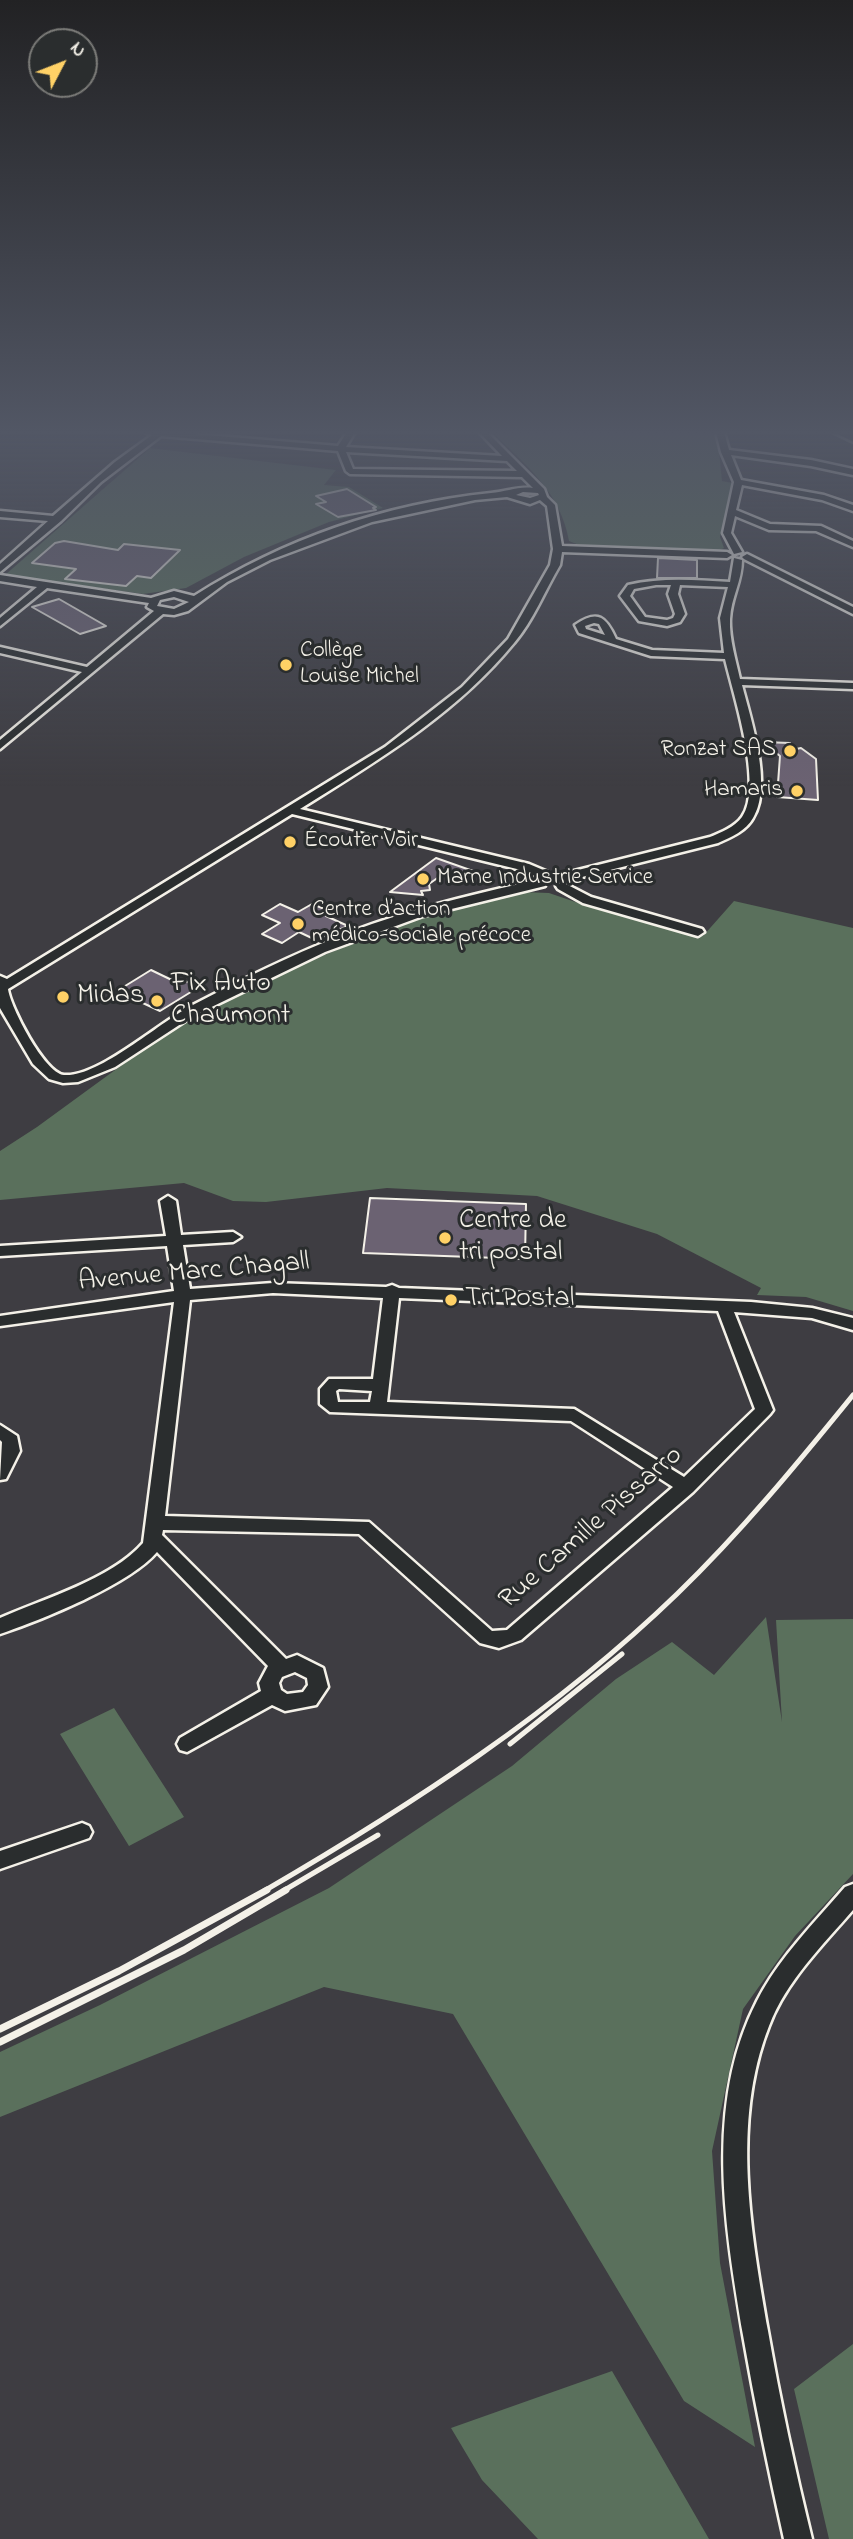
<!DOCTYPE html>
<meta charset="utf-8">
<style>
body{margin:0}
#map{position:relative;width:853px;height:2539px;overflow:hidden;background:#3e3d42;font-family:"Indie Flower",sans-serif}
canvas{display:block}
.north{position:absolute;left:28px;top:28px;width:70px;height:70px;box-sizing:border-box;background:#2a2d2e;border:2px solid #7b7b78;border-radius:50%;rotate:48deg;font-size:19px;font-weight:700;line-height:28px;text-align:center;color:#f4f1e8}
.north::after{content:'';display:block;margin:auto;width:24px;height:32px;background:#ffd166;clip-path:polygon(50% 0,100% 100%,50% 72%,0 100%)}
</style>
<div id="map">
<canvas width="853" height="2539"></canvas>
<div class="north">N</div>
</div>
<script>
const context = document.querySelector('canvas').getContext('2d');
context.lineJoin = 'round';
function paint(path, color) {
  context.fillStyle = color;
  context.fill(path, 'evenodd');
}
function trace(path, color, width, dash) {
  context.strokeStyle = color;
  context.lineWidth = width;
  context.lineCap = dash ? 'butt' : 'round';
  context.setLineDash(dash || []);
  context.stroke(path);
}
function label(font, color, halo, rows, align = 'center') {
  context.font = font + ' "Indie Flower",sans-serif';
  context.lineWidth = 6;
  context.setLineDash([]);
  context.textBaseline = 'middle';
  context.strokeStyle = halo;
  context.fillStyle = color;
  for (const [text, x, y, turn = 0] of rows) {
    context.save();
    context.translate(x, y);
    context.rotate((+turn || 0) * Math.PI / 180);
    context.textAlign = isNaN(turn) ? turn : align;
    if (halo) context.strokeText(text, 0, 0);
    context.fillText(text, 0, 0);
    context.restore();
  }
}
const green = new Path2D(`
 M492,432H717L722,481L733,483L720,537L724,548L716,552L584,547L569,541C561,493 526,465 492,432Z
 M150,448L336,470L324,485L349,487L383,508L329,522L244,557L186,588L143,594L5,575Z
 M522,892L549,893L596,909L703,936L734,901L853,928V1311L806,1297L757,1295L761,1288L657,1234L537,1196L387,1188L266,1202L233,1201L184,1183L0,1200V1151L37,1127L174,1027L267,978L409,921Z
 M766,1617L782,1722L776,1620L853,1619V1874L795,1936L743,2009L712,2151L720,2263L755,2447L684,2401L453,2014L324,1987L0,2117V2052L100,2005L329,1888L512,1766L616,1679L672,1642L714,1675Z
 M114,1708L184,1817L129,1846L60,1734Z
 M853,2344V2539H829L794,2389Z
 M612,2371L709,2539H538L482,2480L451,2428Z`);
const building = new Path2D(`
 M347,489L376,507L373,508L376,510L338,517L316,504L326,502L316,496Z
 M64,541L118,550L124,544L180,550L151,578L137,576L126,586L65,579L76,569L32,563L55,543Z
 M658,558L697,560V578H657Z
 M59,599L106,626L80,634L32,607Z
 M763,742L790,743L791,750L801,748L816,759L818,800L777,797L780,756Z
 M436,858L473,871L443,874L429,884L430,890L421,891L423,895L390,892Z
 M280,904L298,912L312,904L332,912L326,916L348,926L316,940L299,932L282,943L262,934L280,923L262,915Z
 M151,970L178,983L183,980L199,987L160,1011L117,991Z
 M370,1198L526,1204L525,1259L363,1253Z`);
const minor = new Path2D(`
 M144,432H171L338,446L347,432H355L346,447L502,456L479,432H487L544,489L547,497L555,505L562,546L727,552L732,555L727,558L562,552L560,565C545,590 533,621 514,643C456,714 377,761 300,809L529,864L548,872V878H540L521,870L292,814L8,989C10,1006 44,1073 64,1075C97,1078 158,1024 189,1007C248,976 309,946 372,924C427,905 484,892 541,879L545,880V886L423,916L325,952L193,1016L115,1067L78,1082L63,1083L49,1079L33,1064L0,1008V976L7,979L385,747L462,687L508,639L550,565L553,549L547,506L540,500L530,504L507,497L475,500L372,522L270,560L227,582L188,611L174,615L163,614L0,749V740L82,672L0,653V647L87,667L154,611L147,607L149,603L47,588L0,626V618L37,587L0,581V575L151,598L174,591L194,596C284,539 385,504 491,493C506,492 518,486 533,488L522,477L350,474L346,471L338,451L161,436L101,482L61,521L0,572V564L48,521L0,517V511L53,516L115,462L152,435ZM346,452L507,461L517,471L353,469ZM523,492L538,493L539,495L530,498L516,495ZM174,597L189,602L174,609L157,606L160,600Z
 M716,432H724L729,450L811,460L853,469V475L811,466L731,455L741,480L824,495L853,505V511L822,500L742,485L736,510L770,524L821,526L853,541V547L816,531L769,530L735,516L731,533L742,552L734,554L723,533L734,482L721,452Z
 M747,554L853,607V614L744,559L742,557Z
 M734,558L742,560C742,582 731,597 730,619C729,639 736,660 740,679L853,683V689L742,685C751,720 773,786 753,818C746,831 731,837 718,843L566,881L562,880V874L710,837C720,833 735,827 742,817C764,787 733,693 725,659L651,656L579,633L575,625C598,609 606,617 616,639L652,650L724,653L720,618L728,587L680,585L678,594L685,614L680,622L667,626L639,621L620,596L628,585C662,577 695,580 730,582ZM656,585H671L668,594L675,614L673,618L667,620L645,617L630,596L634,589ZM594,623L599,624L605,635L586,629L585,626Z
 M562,882L591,897L702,929L704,932L698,936L583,903L558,889L556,886Z
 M168,1196L176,1201L181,1235L233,1232L241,1237L233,1242L183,1245L190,1289L273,1283L386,1287L392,1285L399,1288L751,1302L812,1308L853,1318V1330L812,1318L734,1312L773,1410L770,1414L693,1492L521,1640L499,1648L480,1643L359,1534L163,1530L162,1535L286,1659L297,1655L323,1668L328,1687L316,1705L285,1711L272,1705L187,1752L180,1750L177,1744L180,1738L261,1691L259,1683L268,1666L157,1552C129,1585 41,1620 0,1634V1618C43,1599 112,1579 143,1543L174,1302L0,1326V1316L174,1291L167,1246L0,1256V1246L166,1236L160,1201ZM273,1293L383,1298L373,1379H329L320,1389V1404L330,1412L571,1421L673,1487L507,1630L492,1631L369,1522L165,1516L190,1300ZM399,1298L718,1311L755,1409L684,1477L574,1409L387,1402ZM339,1389L372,1391L370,1402H338L336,1391ZM295,1672L307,1678L308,1685L303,1692L287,1694L281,1690L279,1683L282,1677Z
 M0,1425L17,1436L20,1451L6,1479L0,1480L2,1442L0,1440Z
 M82,1823L89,1826L92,1832L89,1838L0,1869V1851Z
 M853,1884V1910C823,1945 786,1981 769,2026C731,2122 751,2232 768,2331C780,2400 795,2470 812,2539H784C769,2472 755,2404 743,2335C725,2226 704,2104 757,2001C779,1958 814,1923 845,1887Z`);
const railFar2 = new Path2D(`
 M830,432L853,443`);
const railFar1 = new Path2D(`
 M510,1744L622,1654
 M264,1891C410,1806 555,1712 677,1594C741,1532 797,1464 853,1395
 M283,1891L378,1835`);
const rail = new Path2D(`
 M0,2029L119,1971L267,1890
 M0,2042L184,1950L286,1890`);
const markers = [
 [286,665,7,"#ffd166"],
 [790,751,7,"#ffd166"],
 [797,791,7,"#ffd166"],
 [290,842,7,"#ffd166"],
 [423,879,7,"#ffd166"],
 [298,924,7,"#ffd166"],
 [63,997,7,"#ffd166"],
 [157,1001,7,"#ffd166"],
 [445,1238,7,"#ffd166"],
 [451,1300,7,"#ffd166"]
];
const farPoinames = [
 ["Collège",300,652],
 ["Louise Michel",300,678],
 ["Ronzat SAS",776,751,"right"],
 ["Hamaris",783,791,"right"],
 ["Écouter Voir",304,842],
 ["Marne Industrie Service",437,879],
 ["Centre d’action",312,911],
 ["médico-sociale précoce",312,937]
];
const poiNames = [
 ["Fix Auto",171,985],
 ["Chaumont",171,1017],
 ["Midas",77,997],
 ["Centre de",459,1222],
 ["tri postal",459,1254],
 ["Tri Postal",465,1300]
];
const streetNames = [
 ["Avenue Marc Chagall",194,1274,-5],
 ["Rue Camille Pissarro",592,1529,-41]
];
paint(green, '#5a705c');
paint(building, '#6b6272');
trace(building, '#f4f1e8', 2);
trace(minor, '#f4f1e8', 5);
paint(minor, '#2a2d2e');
trace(railFar2, '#f4f1e8', 2.5);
trace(railFar1, '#f4f1e8', 5);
trace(rail, '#f4f1e8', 7);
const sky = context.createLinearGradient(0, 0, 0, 787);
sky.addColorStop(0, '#222224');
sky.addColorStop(0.55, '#525765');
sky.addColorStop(1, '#52576500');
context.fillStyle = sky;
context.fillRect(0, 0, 853, 787);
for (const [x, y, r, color] of markers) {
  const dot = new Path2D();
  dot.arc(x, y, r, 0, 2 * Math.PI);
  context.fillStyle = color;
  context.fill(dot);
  trace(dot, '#2a2d2e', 2.5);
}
label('23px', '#f4f1e8', '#2a2d2e', farPoinames, 'left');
label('28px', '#f4f1e8', '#2a2d2e', poiNames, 'left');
label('28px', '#f4f1e8', '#2a2d2e', streetNames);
</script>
